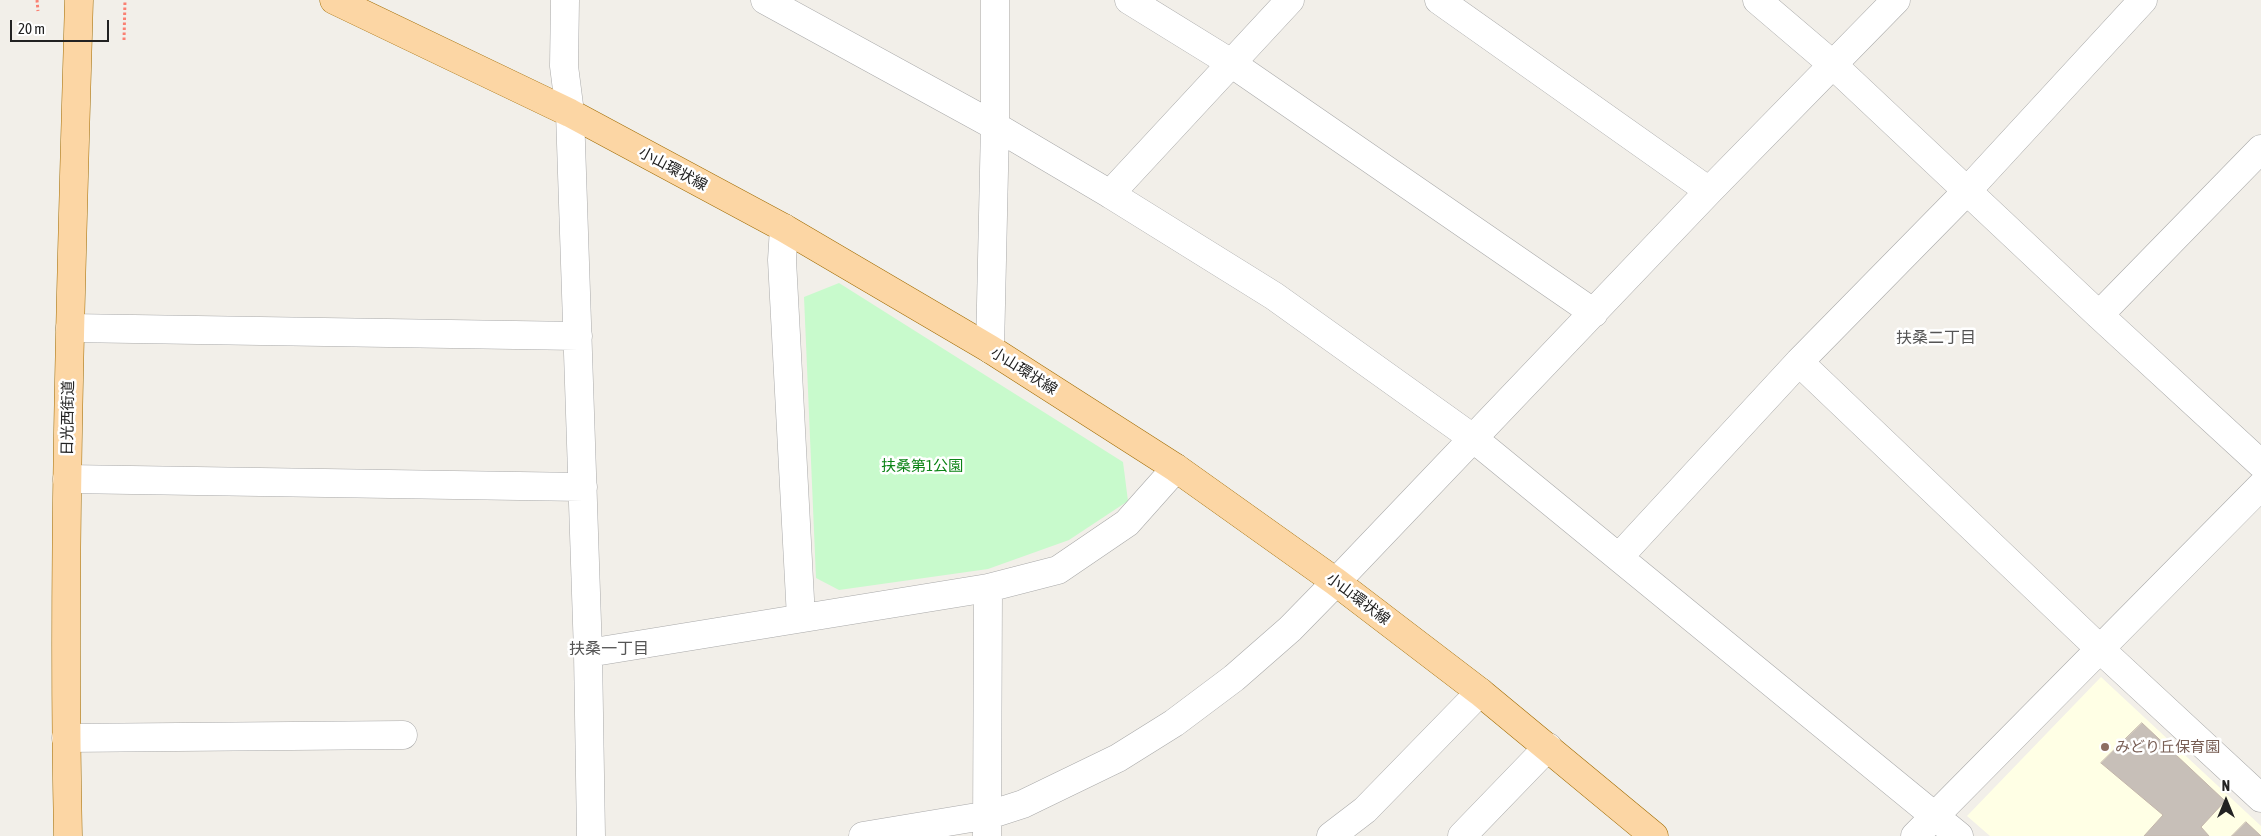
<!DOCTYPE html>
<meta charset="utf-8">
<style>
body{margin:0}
#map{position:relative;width:2261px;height:836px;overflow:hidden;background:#f2efe9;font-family:"Asap Condensed",sans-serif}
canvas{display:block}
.north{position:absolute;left:2201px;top:776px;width:50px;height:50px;-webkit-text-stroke:4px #fff;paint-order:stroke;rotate:0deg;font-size:14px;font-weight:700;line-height:20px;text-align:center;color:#222}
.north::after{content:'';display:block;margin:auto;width:18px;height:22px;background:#222;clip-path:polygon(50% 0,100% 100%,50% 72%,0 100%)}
.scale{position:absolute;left:10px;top:20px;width:99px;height:22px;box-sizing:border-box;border:2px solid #222;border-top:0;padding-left:6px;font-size:15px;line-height:18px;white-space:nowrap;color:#222;-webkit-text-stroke:4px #fff;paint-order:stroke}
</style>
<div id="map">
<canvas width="2261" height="836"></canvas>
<div class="north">N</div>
<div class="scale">20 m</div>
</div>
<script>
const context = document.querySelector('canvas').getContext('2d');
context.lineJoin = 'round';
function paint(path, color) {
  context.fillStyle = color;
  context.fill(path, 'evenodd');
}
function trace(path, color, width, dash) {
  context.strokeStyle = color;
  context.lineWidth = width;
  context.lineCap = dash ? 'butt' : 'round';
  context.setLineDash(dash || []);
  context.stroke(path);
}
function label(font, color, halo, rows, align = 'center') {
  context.font = font + ' "Asap Condensed","Noto Sans JP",sans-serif';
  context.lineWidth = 5;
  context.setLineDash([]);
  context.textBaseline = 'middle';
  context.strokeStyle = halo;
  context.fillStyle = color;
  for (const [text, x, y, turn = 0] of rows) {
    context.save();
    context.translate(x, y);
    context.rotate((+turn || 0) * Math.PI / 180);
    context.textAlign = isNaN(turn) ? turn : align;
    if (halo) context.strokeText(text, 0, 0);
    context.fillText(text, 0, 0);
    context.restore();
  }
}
const education = new Path2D(`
 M2101,677L2261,826V836H1990L1967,816Z`);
const park = new Path2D(`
 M839,283L1123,462L1128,501L1069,540L988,569L839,590L816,578L804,297Z`);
const building = new Path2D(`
 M2142,723L2225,801L2201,827L2209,836H2144L2163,815L2101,763Z
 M2246,822L2261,836H2232Z`);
const path = new Path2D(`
 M37,0L38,11
 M124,40L125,0`);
const minor = new Path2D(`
 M565,0L564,66L570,113L588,653L591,836
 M765,0L995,126L1110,194L1274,296L1474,439L1959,836
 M1129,0L1231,63L1594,313
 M1439,0L1709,191
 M1757,0L1832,64L2099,315L2261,464
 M1110,194L1290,0
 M784,228L782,260L801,618
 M2099,315L2261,149
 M70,328L578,336
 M990,349L995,126V0
 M1799,362L2100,649L2261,798
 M67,479L583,487
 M1619,557L1799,362L1967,191L2143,0
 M588,653L988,588L1058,570L1127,523L1176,468
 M66,738L403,735
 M863,836L989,815L1023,804L1118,758L1174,723L1234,678L1290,629L1336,582L1709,191L1896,0
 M987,836L988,588
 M1331,836L1365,810L1480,692
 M1462,836L1548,747
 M1915,836L2261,486`);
const major = new Path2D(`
 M334,0L570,113L784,228L990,349L1176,468L1336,582L1480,692L1654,836
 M68,836C62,557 71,279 79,0`);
const markers = [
 [2105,747,5,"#8d6e63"]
];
const streetNames = [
 ["小山環状線",673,169,28],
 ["小山環状線",1024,371,32],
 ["日光西街道",68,418,-89],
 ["小山環状線",1358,599,37]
];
const parkNames = [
 ["扶桑第1公園",922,466]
];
const educationNames = [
 ["みどり丘保育園",2115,747]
];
const neighbourhoodNames = [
 ["扶桑二丁目",1936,338],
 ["扶桑一丁目",609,649]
];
paint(education, '#ffffe5');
paint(park, '#c8facc');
paint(building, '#c7bfb8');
trace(building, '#c4b6ab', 1);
trace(minor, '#a9a9a9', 29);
trace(major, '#a06b00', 29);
trace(path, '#fa8072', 3, [2.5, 2.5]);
trace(minor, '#fff', 28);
trace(major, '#fcd6a4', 28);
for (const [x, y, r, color] of markers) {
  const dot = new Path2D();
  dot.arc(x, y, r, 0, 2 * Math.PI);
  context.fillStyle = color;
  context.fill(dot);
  trace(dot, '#fff', 2);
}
label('15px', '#222', '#fff', streetNames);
label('15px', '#0c8416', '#fff', parkNames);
label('15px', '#785e54', '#fff', educationNames, 'left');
label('16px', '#555', '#fff', neighbourhoodNames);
</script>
